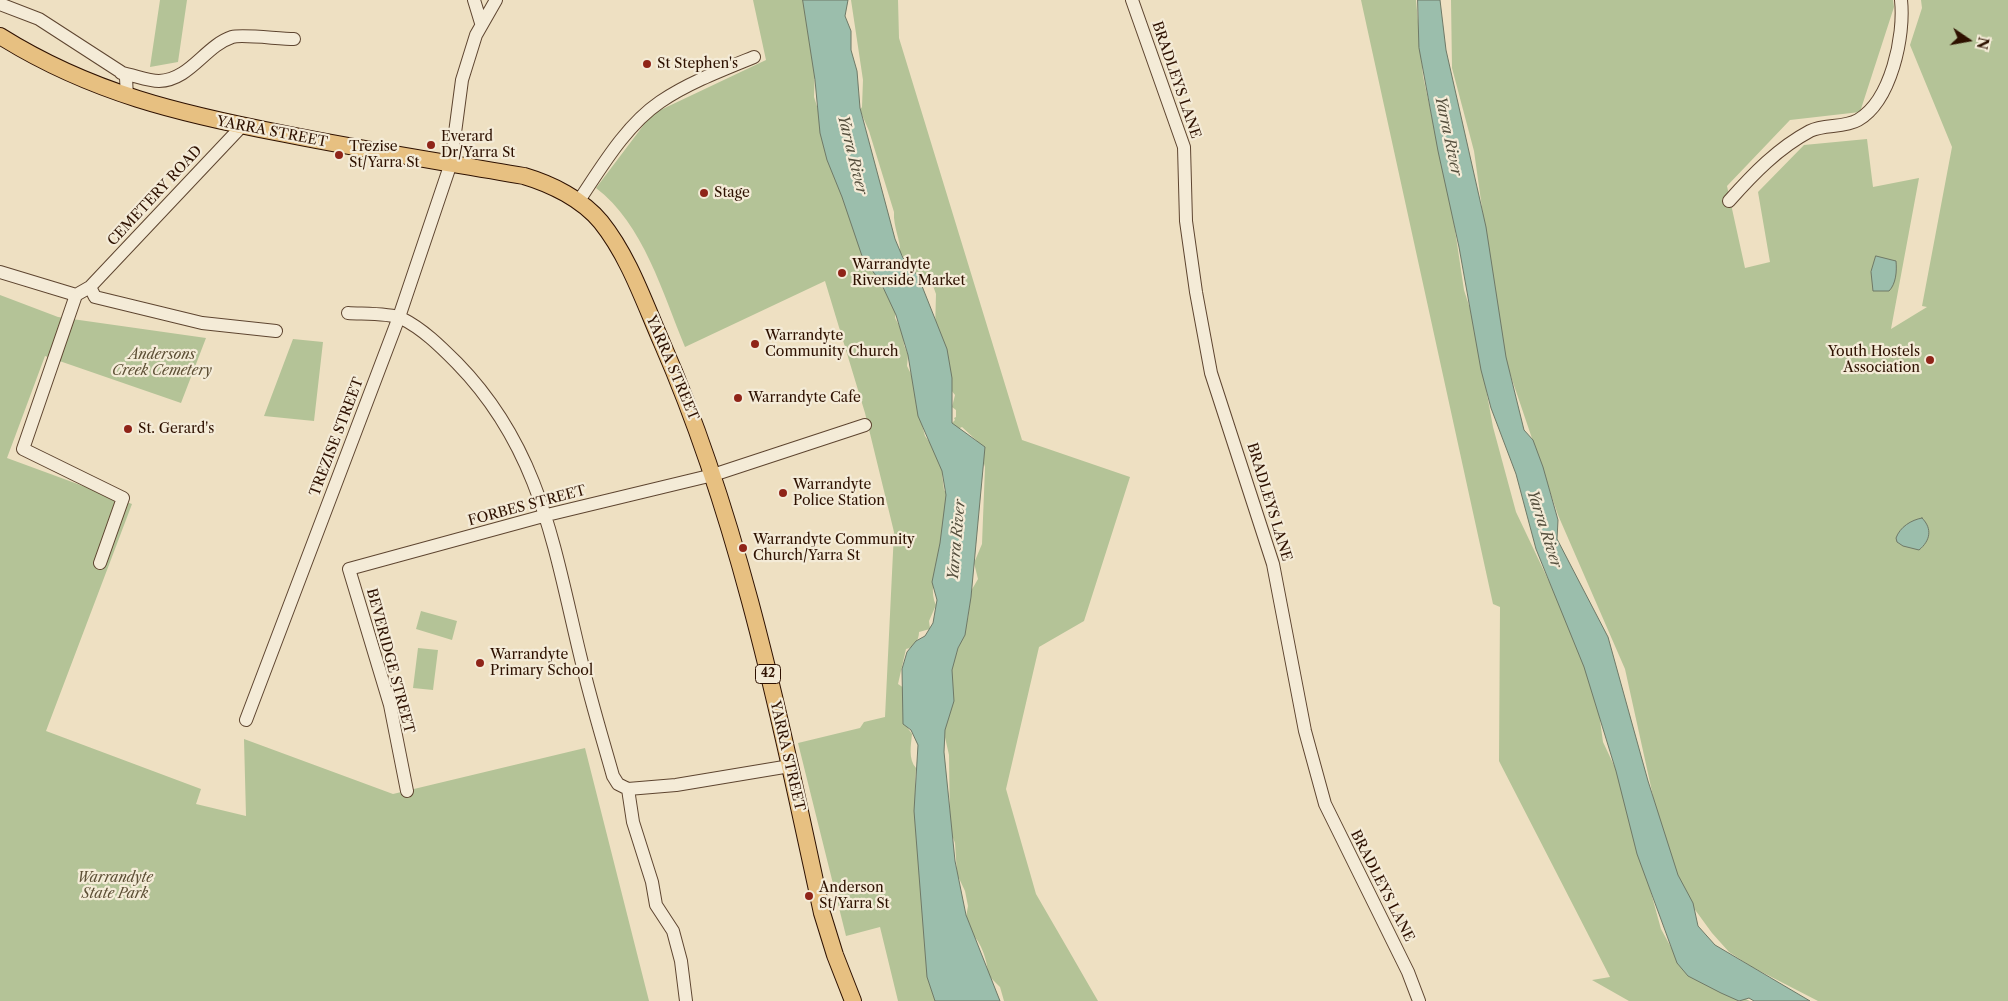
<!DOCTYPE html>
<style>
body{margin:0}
#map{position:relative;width:2008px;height:1001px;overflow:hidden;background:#eee0c2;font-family:"Libre Caslon Text",serif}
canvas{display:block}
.north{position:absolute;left:1943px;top:15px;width:50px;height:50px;-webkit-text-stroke:4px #f4ebd7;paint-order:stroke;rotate:102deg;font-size:14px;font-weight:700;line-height:20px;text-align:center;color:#2e1100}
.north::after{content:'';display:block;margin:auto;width:18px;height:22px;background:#2e1100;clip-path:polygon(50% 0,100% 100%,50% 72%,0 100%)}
</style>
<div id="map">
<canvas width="2008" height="1001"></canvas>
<div class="north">N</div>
</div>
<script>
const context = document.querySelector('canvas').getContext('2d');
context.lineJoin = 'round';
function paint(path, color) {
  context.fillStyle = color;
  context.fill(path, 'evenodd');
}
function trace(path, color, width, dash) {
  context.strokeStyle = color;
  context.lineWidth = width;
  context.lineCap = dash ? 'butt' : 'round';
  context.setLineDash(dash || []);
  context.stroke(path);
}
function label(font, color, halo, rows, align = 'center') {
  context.font = font + ' "Libre Caslon Text",serif';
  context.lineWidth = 4.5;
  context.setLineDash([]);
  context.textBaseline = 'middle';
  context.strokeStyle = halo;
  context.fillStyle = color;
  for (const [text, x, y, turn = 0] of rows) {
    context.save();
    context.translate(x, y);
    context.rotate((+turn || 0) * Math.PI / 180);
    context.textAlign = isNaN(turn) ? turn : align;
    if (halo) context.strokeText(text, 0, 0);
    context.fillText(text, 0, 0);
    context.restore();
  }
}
const green = new Path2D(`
 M160,0H187L178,62L150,67Z
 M753,0H805L815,66L814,97L858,233L861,252L867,257L896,310L895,318L903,333L904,345L908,355L907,366L915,382V398L925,436L938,454L945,469L942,474L944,490L955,503C947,526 925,585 936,605L929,621L930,629L919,632C919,640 914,648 906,649L898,684L904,688L907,727L912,734C911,745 908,759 916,768L915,785L941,1001H898L880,927L846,936L798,743L860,728L864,722L885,717L894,532L865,413L825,281L685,347C663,294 643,223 596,188L652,114L766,60Z
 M851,0H898L899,38L1022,440L1130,477L1084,621L1039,647L1006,789L1036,894L1098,1001H1004L1000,987L988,975C988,962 980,936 967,931L965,923L968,906L965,891L957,874L955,843L950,830L949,755L944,733L952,665L968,618L971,591L978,579L974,563L982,544L985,467L977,441L962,427L958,429L951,424L955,420L954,418L956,417V410L952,407L955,395L944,381L935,331L936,294L932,283L915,272L900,252C901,241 893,227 894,212L869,131L860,110L862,107L863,80Z
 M1361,0H1416L1423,76L1452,210L1464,290L1473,318L1493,427L1516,512L1582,651L1599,713L1603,742L1619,776L1661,929L1684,971L1750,1001H1629L1592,980L1610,977L1499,761L1500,607L1493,604Z
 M1451,0H1893L1894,7L1860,112L1790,120L1727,186L1745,268L1770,262L1758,192L1804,145L1867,139L1873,187L1919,178L1891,329L1927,307L1922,306L1952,147L1910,45L1922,8L1921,0H2008V1001H1818L1752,967L1729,952L1712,933L1685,896L1662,837L1625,669L1558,515L1502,350L1474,151L1452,68Z
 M0,295L58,317L206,338L181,403L45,356L7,458L132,504L46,731L201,789L196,804L246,816L244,739L393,794L585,748L649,1001H0Z
 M293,339L323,342L314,421L264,416Z
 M421,611L457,621L452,640L416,629Z
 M418,648L438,650L433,690L413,688Z`);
const water = new Path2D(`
 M803,0H848L845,16L851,31V50L857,71L860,108L895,239L903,258L918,276L947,349L952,378V423L985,447L971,597L965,635L958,648L952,670L954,701L945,730L944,752L955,861L966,915L1000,1001H935L927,977L914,811L918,745L911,730L903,724L902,669L907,652L916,641L925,636L933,623L937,600L932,582L940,543L946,495L942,471L918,416L908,355L896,315L881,283L862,256L842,197L827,160L820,133L815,80Z
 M1418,0H1440L1446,50L1486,227L1506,357L1524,430L1533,440L1543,467L1558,520L1557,539L1608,637L1648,781L1678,875L1693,903L1698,926L1715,945L1810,1001H1754L1749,998L1739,1001L1721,993L1688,976L1677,963L1637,854L1616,771L1584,667L1536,549L1516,474L1491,408L1481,370L1459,247L1438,151L1419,48Z
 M1876,256L1896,261C1897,271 1896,284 1889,291H1873L1871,272Z
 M1922,518C1933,529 1930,541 1919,550L1903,546L1897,542L1896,538C1900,527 1911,520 1922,518Z`);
const minor = new Path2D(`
 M474,0L481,23
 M1132,0L1184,147L1186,221L1196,292L1211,373L1273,564L1305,731L1325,804L1408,972L1419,1001
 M0,4L39,19L124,74L126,78L127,97
 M121,73C134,75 147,81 159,81C190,80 205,46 232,37C242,34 279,39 294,39
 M1729,201C1753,174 1778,148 1810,131C1824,124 1844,128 1858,120C1891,101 1905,36 1901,0
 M578,202C601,168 625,126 660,102C688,83 722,70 754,57
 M0,272L76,295L90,287L242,126
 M90,287L95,297L202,323L276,331
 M76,295L23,449L123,498L100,563
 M348,313C362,314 389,313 401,318C423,329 440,346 457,363C541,449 554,548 581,659C590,698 602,737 613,776L618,784L628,789L633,822L652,882L656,905L673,931L681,961L686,1001
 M246,720L399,317L451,163L462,80L476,35L496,0
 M628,789L676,785L790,766
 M407,791L390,705L349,569L547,515L713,475L865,425`);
const major = new Path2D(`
 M0,36C91,93 181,114 285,134C364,150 444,162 524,176C551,184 582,199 601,222C629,257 644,302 662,343C741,524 780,720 822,913L835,955L853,1001`);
const markers = [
 [647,64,5,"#8f2418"],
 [431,145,5,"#8f2418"],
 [339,155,5,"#8f2418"],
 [704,193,5,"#8f2418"],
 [842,273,5,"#8f2418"],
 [755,344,5,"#8f2418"],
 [1930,360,5,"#8f2418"],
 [738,398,5,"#8f2418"],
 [128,429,5,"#8f2418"],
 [783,493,5,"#8f2418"],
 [743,548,5,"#8f2418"],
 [480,663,5,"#8f2418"],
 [809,896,5,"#8f2418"]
];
const shields = [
 [768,674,25]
];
const shieldNames = [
 ["42",768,674]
];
const poiNames = [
 ["St Stephen's",657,64],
 ["Everard",441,137],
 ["Dr/Yarra St",441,153],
 ["Trezise",349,147],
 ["St/Yarra St",349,163],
 ["Stage",714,193],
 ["Warrandyte",852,265],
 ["Riverside Market",852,281],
 ["Warrandyte",765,336],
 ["Community Church",765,352],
 ["Youth Hostels",1920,352,"right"],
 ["Association",1920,368,"right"],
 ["Warrandyte Cafe",748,398],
 ["St. Gerard's",138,429],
 ["Warrandyte",793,485],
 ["Police Station",793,501],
 ["Warrandyte Community",753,540],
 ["Church/Yarra St",753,556],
 ["Warrandyte",490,655],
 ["Primary School",490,671],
 ["Anderson",819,888],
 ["St/Yarra St",819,904]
];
const streetNames = [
 ["BRADLEYS LANE",1176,80,71],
 ["YARRA STREET",272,132,11],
 ["CEMETERY ROAD",155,196,-47],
 ["YARRA STREET",672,368,67],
 ["TREZISE STREET",337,437,-69],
 ["BRADLEYS LANE",1269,502,73],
 ["FORBES STREET",527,506,-15],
 ["BEVERIDGE STREET",390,661,75],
 ["YARRA STREET",787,756,77],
 ["BRADLEYS LANE",1382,886,63]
];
const parkNames = [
 ["Andersons",162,355],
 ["Creek Cemetery",162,371],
 ["Warrandyte",115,878],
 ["State Park",115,894]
];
const waterNames = [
 ["Yarra River",1448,136,78],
 ["Yarra River",852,155,76],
 ["Yarra River",1544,529,72],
 ["Yarra River",957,540,-85]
];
paint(green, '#b4c397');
paint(water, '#9bbeac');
trace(water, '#6f7967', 1);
trace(minor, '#5e4530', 14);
trace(major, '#2e1100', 18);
trace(minor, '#f4ebd7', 12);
trace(major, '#e7c081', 16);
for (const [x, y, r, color] of markers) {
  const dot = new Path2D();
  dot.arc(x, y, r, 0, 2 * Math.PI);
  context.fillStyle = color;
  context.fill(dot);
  trace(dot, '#f4ebd7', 2);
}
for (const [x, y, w] of shields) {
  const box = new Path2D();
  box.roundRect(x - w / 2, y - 9.5, w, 19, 4);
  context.fillStyle = '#f4ebd7';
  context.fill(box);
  trace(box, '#2e1100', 1);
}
label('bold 12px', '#2e1100', null, shieldNames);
label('14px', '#2e1100', '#f4ebd7', poiNames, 'left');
label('14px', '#2e1100', '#f4ebd7', streetNames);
label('italic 14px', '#5d4f35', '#f4ebd7', parkNames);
label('italic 15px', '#544e3c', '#f4ebd7', waterNames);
</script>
